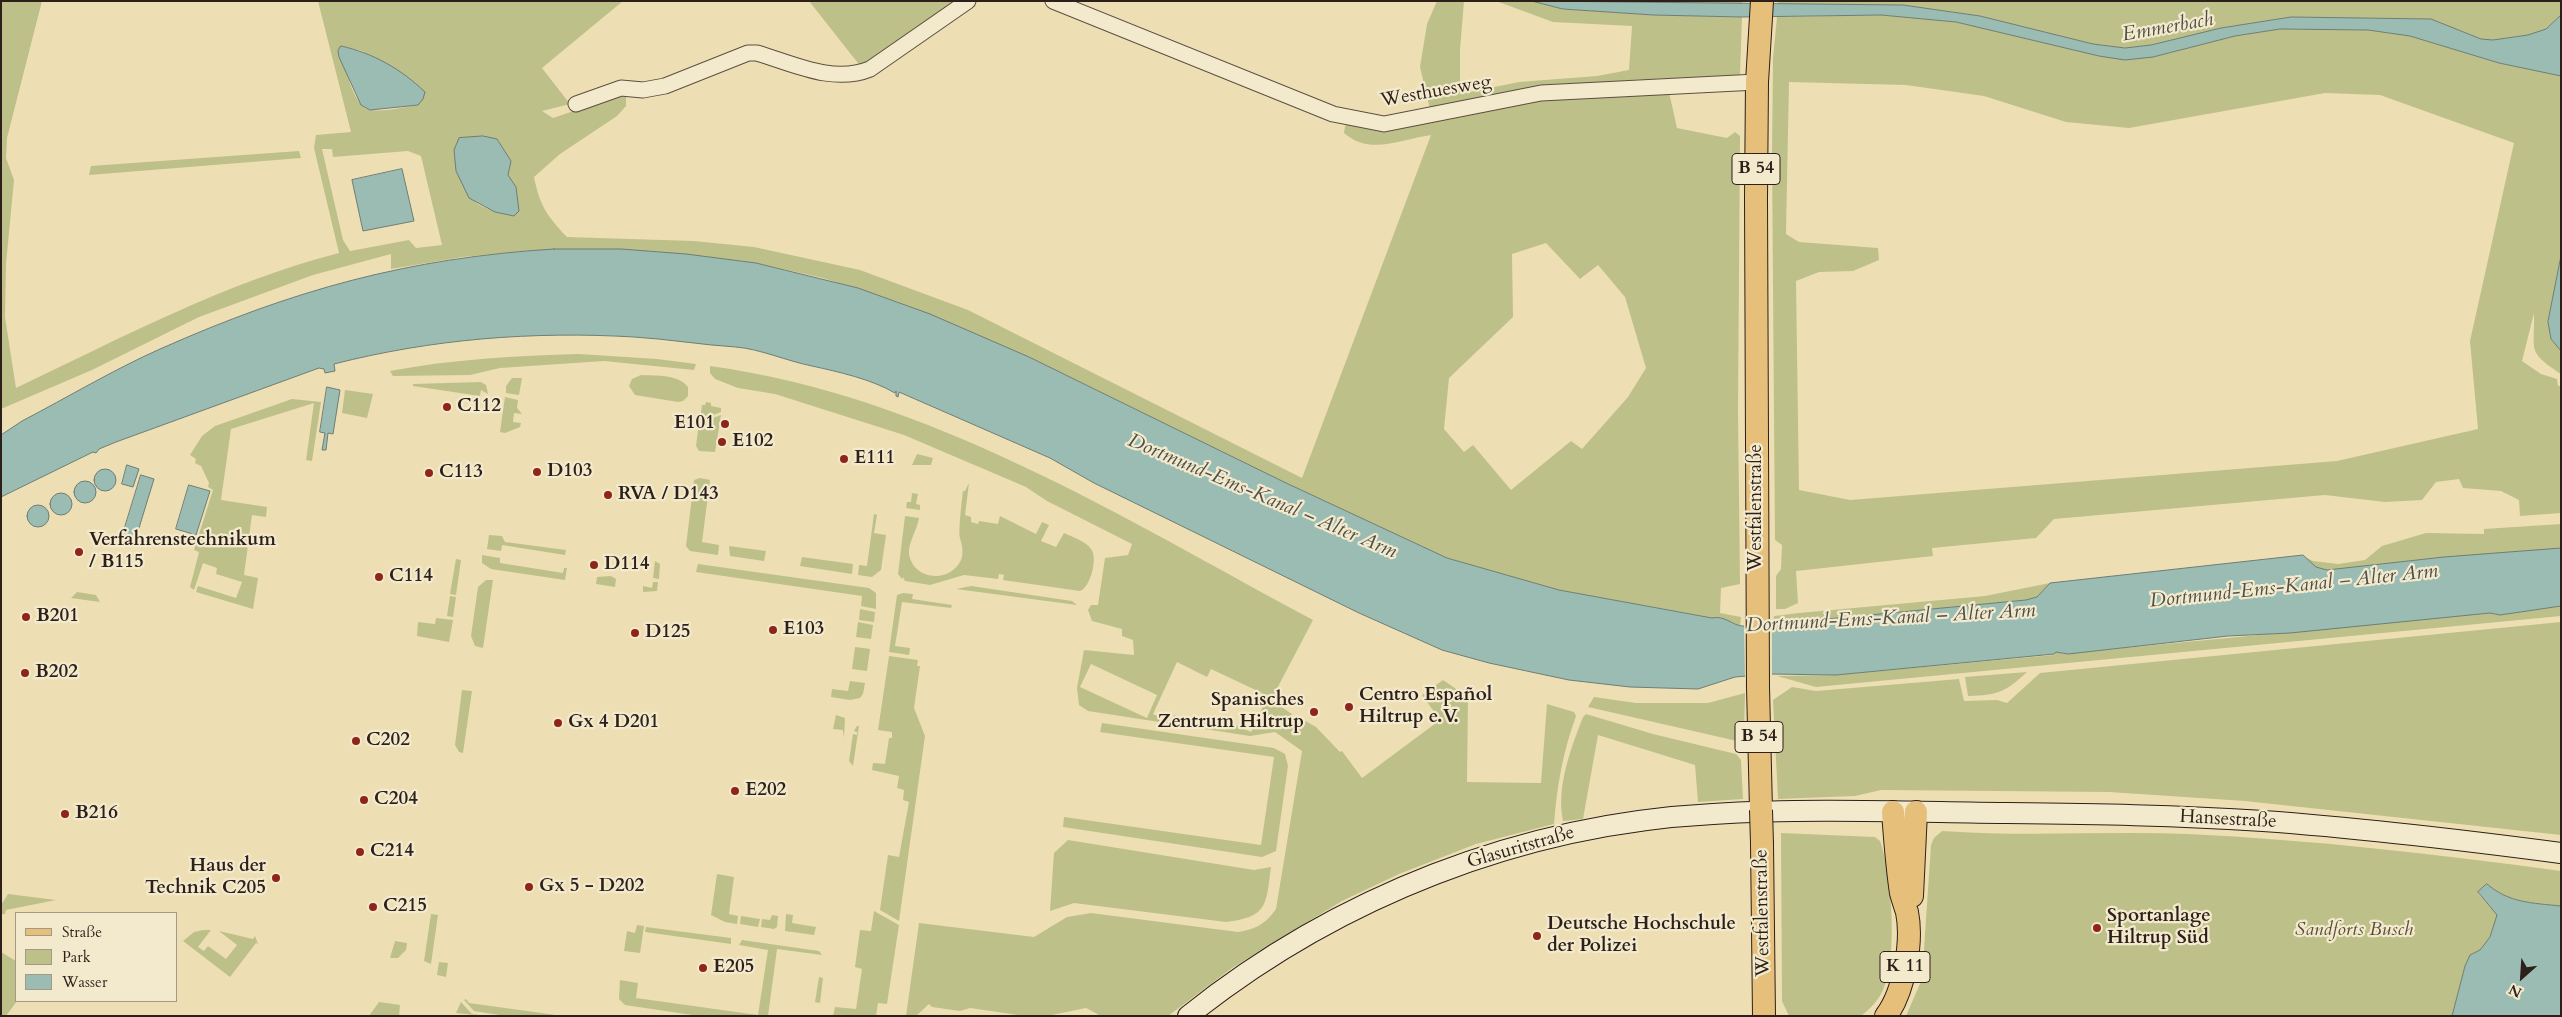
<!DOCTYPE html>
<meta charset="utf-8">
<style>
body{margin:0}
#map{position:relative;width:2562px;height:1017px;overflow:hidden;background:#eddfb3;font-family:Cardo,serif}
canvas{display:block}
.frame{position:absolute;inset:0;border:2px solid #2d1f19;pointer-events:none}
.legend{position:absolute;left:15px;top:912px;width:162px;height:90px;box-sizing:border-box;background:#f3eace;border:1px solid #a49986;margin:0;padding:6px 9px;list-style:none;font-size:15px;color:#2d1f19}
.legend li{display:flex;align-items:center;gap:10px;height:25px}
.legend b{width:25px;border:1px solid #a49986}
.north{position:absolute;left:2497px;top:952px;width:50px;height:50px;-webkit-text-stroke:4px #f3eace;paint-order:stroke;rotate:206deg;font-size:14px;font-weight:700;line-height:20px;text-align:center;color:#2d1f19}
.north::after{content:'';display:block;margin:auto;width:18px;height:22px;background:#2d1f19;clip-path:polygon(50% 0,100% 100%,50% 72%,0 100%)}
</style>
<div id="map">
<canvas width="2562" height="1017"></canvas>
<div class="frame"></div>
<ul class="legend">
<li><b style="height:6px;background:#e6c07a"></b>Straße</li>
<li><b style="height:14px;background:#bec089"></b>Park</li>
<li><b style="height:14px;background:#9abcb2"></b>Wasser</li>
</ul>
<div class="north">N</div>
</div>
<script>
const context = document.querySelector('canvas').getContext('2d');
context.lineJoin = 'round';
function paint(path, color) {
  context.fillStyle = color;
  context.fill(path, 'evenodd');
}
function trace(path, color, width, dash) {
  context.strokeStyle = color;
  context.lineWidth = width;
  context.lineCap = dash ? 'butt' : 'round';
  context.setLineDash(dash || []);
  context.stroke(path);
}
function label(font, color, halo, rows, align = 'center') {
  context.font = font + ' Cardo,serif';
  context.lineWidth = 4.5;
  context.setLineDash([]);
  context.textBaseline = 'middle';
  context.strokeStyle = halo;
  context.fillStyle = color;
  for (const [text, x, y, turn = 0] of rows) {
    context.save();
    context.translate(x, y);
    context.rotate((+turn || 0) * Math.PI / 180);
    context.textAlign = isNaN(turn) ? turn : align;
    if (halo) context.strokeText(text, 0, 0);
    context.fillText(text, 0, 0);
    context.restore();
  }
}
const green = new Path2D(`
 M1,1H42L7,138L6,158L14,180L6,264L5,317L16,388C121,338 226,282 339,253L314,148L316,135L351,132L318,1H623L542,68L570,104L542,111L553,118L626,93V106L617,116L560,154L534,177C540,206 547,216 567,237L694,241L754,247L860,270L968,310L1302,478L1431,135C1402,139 1370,156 1344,133L1345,126L1348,123L1528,100L1669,92L1677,128L1727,138L1735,132L1740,136L1738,411L1740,584L1721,588L1720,613L1741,617L1740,626L1718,617L1713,618L1559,590L1447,558L1284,482L1029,357L895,301L823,278L756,263L651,251H526L463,257L391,269V254L313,275L199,317L92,370L1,409ZM341,46L362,51L415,83L418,105C404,107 385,112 371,110C352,108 344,61 341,46ZM497,139L511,161L508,175L516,187L514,216C495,212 473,207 465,189ZM322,149H332L333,157L408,151L421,156L442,245L416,248L409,240L350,251L343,240ZM1546,243L1580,279L1598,265L1625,297L1646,368L1628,397L1582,449L1571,441L1511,490L1473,445L1464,452L1444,429L1449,378L1513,317L1512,254Z
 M809,1H958L861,67Z
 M1437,1H1464L1460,50V94L1519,82L1597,76L1629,70L1632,26L1553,22L1496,1H1532L1563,9L1653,15L1742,17L1740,75L1631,80L1522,89L1430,109L1420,67L1427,24Z
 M1621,1H1743L1742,4H1652Z
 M1778,1H2561V15L2546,29L2528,35L2493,40L2481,39L2431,19L2291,17L2221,28L2151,45L2125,48L2093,44L1980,16L1903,5H1778Z
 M1881,15L1956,22L2099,56L2153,57L2235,36L2280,29L2368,30L2410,36L2499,63L2561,76V256L2548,322L2551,339L2561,351V374C2526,351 2535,351 2534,313L2522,361L2541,374L2557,379L2558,386H2561V513L2520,516L2519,500L2501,491L2463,488L2459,479L2436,482L2422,500L2385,502L2325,495L2054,519L2036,538L1932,548L1933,556L1796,571L1798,603L1785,609H1776V576L1781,569L1782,545L1775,540L1772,157L1773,58L1777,17ZM1789,82L1906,85L1984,96L2066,122L2129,128L2325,93L2380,95L2514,143L2470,341L2478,429L2337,461L1850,500L1799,490L1796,281L1819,272L1853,271L1879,260L1878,248L1799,242L1786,234Z
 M299,151L301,158L89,175L91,166Z
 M579,354L657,359L696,364L694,370L604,361L500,368L470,375L393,376L390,371C453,359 515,356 579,354Z
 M710,366C929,396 1121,517 1313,620L1271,700L1292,714L1289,719L1298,725L1302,719L1316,727L1340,752L1342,751L1362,778L1440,720L1422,695L1443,680L1468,697L1467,782L1541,783L1547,704L1574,712L1576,716C1563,752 1557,785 1554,824L1476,844L1399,874L1342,901L1232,968L1168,1016H1101L1086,1008L1047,1016H1025L970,1008L960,1011L932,1007L929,1004L916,1016H906L919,923L1034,937L1067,917L1091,913L1238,932C1257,929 1265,924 1276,909L1302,751L1275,732L1250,736L1088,711L1079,705L1077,688L1084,650L1134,655L1133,640L1122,636V629L1092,621L1088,610L1091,605H1098L1105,558L1128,555L1132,544L1047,501L1026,487L904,435L775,394L738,388L715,379L710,373ZM1177,662L1207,677L1211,669L1262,693L1258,701L1264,704L1251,732L1229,722L1225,730L1200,719L1197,726L1174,715L1170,723L1153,714ZM1091,664L1157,695L1147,718L1080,687Z
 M641,375C657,376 678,374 688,387V396L683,401L678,402L635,395L629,386L632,379Z
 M512,378H522L519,395L506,393V386Z
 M481,382L486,385L488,394L481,390L480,396L413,386V384Z
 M345,390L373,394L367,418L342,413Z
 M505,397L518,400L517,408L522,414L514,413L513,422L521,423L520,427L505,433L500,432Z
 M292,399L321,402L312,461L306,460L314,403L231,429L221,500L267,507L266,517L252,515L244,575L258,578L253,609L196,592L198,586L236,598L242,582L216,574L217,568L203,563L194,590L190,587L199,552L194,550L213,490L208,487L209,483L201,466L195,463L196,459L190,455L202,436L215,426Z
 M706,402L711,403V406L721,408V412L700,420L702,405H705Z
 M721,415L715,452L699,451L696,446L699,423Z
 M917,454L933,458L931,465H912Z
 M700,478L710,480L702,542L719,545L718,555L690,551L686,546L694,480Z
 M969,483L965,515L971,517V522L978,524L979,521L998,524L1000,516L1036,534L1042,522L1049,525L1041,541L1056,547L1064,533C1072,537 1086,541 1091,549C1098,557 1091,587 1080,591L1003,580L1004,575L999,574L998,579L964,575L930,585L905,581L903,577L902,579L898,574L905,516L919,518C917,530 908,543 909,554C913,580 950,584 961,560C964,552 962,546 960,538C958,532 962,499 963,491H965Z
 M912,493L918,494L916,504L920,505V510L906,508L907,502H911Z
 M874,514L877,515L874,533L886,535L881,570L872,577L858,575L859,565L867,566Z
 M2561,524V548L2548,550L2444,557L2327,570L2316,567L2303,556L2313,561L2338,564L2365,560L2382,546L2426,533L2484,534V529Z
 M489,535L502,536L505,542L566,550L565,555L502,545L501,551L487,549Z
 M729,546L766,551L764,561L730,556Z
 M482,555L500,558V563L563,573L564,568H567L565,580L491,569L482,563Z
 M802,557L853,564L852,574L800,566Z
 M456,559L461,560L456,595L450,594Z
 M655,561L660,564L659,579L653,578Z
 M698,564L869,588L876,593V609L861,606L862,596L696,572Z
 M611,576L616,579L615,587L596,584L597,577Z
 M486,580H493L483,648L475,646L471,636L478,587Z
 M653,582H658L657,591L643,592V586L652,588Z
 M2050,583L2037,597L2026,600L1806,621L1798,619L1773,625L1774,616L1799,613L1985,596Z
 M971,586L1072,601L1077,605L956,589Z
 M77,592L96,595L100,602L71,598Z
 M903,593L913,594L912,599L952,605L951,608L902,602L895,646L910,648L909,655L889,652L897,595Z
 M450,596L456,597L453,617L447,616Z
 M2561,606V616L1816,687L1777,676L1836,675L2054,655L2056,651L2063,654C2206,640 2348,626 2490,613L2500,615Z
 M860,609L875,612L874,622L859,620Z
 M436,618L453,620L449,642L417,636L418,622L435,624Z
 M858,622L873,625L871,639L856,637Z
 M2561,622V835L2245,801L2109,792L1881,790L1855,796L1778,799L1773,700L1792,687L1816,691L1959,679L1964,701L1997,700L2007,703L2040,673Z
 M855,647L870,649L867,671L852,669Z
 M889,656L918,660L917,666H920L914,708L925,736L899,921L880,910L881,903L888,855L899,857L909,802L903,800L904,790L897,788L899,776L872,770L873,763L885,764L889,738H892V732L878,730Z
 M2027,672C2004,693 1998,695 1968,696L1965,677Z
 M850,681L865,683L863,694L860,698L850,700L831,697L832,689L848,691Z
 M462,690L472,691L463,753L459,752L455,745Z
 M1745,693L1744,736L1737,741L1588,707L1594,697L1636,703H1708Z
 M1586,714L1653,734L1736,754L1741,760L1743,799L1698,802L1695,765L1598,735L1583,819L1563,821C1556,787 1571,748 1583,717Z
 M836,715L845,718L844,738L843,730L833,729Z
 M1102,723L1274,748L1285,754L1288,766L1276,851L1262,857L1063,827L1064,817L1261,845L1274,757L1100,732Z
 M857,726H859L853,766L849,761L853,734L857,735V732L854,731Z
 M1942,831C2024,837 2106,831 2188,834C2313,840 2437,854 2561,871V906C2532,903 2509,903 2487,884L2478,893L2497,915L2490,937L2480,950L2470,955L2465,966L2452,1016H1906L1922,979L1931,845L1934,838Z
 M1781,833L1875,837L1880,841C1892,875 1898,957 1883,990C1878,1001 1870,1009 1861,1016H1789L1782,1001Z
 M1068,840L1254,870L1271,867C1266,905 1268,917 1226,922L1074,903L1050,911L1054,853Z
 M717,874L734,877L729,914L738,916L737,924L725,922L711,915Z
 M8,894L56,900L6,910L5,914H1V905Z
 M874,911L899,925L887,1004L878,1003L876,1016H833L835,1007L856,1009L862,969L855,967L860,930L871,931Z
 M431,914L438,915L431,964L424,961Z
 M786,914L793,915L792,923L816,927L814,935L785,931Z
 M772,915L778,916L777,927L774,929L761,927L762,919L770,920Z
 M741,916L760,919L758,927L740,924Z
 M637,925L644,926L640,953L624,951L627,931L635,933Z
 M646,927L731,938V944L645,932Z
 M203,930H211L198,947L204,951L208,946L226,959L237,945L219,931L253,939L255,936L258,944L256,943L230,977L183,941L194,932Z
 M742,940L819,951L822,955L777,949L768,1016H699L625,1005L619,999L620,980L638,983L636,998L758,1015L768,950L739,945Z
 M395,941L407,943L406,950L398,958H390Z
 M1,952L16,961L17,1001L6,1016H1Z
 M439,962L448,963L446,977L437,975Z
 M819,977L823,978L820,1003L815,1002Z
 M466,999L469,1003L563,1016H506L474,1011L464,1000Z
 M379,1002L400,1005L399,1016H369Z
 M461,1002L472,1014L485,1016L456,1013Z`);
const water = new Path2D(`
 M1532,1L1903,5L1980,16L2093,44L2125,48L2151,45L2221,28L2291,17L2431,19L2481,39L2493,40L2528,35L2546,29L2561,15V76L2499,63L2410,36L2368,30L2280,29L2235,36L2153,57L2125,60L2099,56L1956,22L1881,15L1742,17L1653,15L1563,9Z
 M341,46C373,53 401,69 425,92L423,99L418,105L370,110L361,105L339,57L338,51Z
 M483,136L497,139L511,161L508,175L516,187L519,211L514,216L495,212L469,198L456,171L454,150L459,138Z
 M402,169L414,221L363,231L352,180Z
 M554,249H621L686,254L756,263L858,288L930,314L1029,357L1284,482L1447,558L1559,590L1712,618C1724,615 1732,625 1742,626C1763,628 1787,617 1806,621L2026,600L2037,597L2050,583L2303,555L2316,567L2327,570L2444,557L2561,548V606L2500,615L2490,613L2290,633L2228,636L2068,654L2056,652L2054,654L1836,675L1770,674L1735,677L1698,689L1630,687L1569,680L1489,663L1442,650L1359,613L1094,483L1050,458L899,392L898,397L896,396V391L895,393C871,379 839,372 812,366C787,361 760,349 736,347C702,345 668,339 634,337C533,331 432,339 334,364L335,371L325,373L324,369L319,368L116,442L99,449L96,453L93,452L1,497V435L22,421C68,397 113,370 160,349C293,290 408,258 554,249Z
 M2561,256V351L2551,339L2548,322Z
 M327,387L340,390L333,434L328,433L326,450H322L325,433L320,432Z
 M127,465L139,469L133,487L122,484Z
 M94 480a11 11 0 1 1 22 0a11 11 0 1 1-22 0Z
 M141,475L154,479L135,541L122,537Z
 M74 492a11 11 0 1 1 22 0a11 11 0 1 1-22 0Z
 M189,485L210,491L196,535L176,529Z
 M50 504a11 11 0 1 1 22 0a11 11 0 1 1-22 0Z
 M27 516a11 11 0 1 1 22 0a11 11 0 1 1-22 0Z
 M2487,884C2509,903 2532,903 2561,906V1016H2452L2465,966L2470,955L2480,950L2490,937L2497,915L2478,892Z`);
const pier = new Path2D(`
 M1772,622V678L1745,679L1744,623Z`);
const minor = new Path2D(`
 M1053,1L1333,114L1384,124L1541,93L1757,82
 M576,104L621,88L643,90L665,86L748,53H757C794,64 833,84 870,69L968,1`);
const secondary = new Path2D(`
 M1188,1016C1337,897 1522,824 1713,814C1808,808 1910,812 2006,813C2091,814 2177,815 2263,821C2362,828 2462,840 2561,853`);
const primary = new Path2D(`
 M1761,810L1758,687L1756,198L1757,82L1762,1
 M1762,844L1764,1016
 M1912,896L1916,812
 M1886,1016C1904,992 1913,942 1907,912C1905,906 1903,900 1901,893C1897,867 1895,839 1893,812`);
const primaryBridge = new Path2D(`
 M1761,810L1762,844`);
const markers = [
 [447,407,5,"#8f2418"],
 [725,424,5,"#8f2418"],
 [722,442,5,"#8f2418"],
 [844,459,5,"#8f2418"],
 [537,472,5,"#8f2418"],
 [429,473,5,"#8f2418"],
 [608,495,5,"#8f2418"],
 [79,552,5,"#8f2418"],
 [594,565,5,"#8f2418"],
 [379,577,5,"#8f2418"],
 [26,617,5,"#8f2418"],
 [773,630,5,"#8f2418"],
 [635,633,5,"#8f2418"],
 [25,673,5,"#8f2418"],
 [1349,707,5,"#8f2418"],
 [1314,712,5,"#8f2418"],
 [558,723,5,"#8f2418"],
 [356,741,5,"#8f2418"],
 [735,791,5,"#8f2418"],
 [364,800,5,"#8f2418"],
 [65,814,5,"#8f2418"],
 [360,852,5,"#8f2418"],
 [276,878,5,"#8f2418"],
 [529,887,5,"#8f2418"],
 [373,907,5,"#8f2418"],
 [2097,928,5,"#8f2418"],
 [1537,936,5,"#8f2418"],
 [703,968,5,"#8f2418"]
];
const shields = [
 [1756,169,48],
 [1759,737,48],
 [1905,967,50]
];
const shieldNames = [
 ["B 54",1756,169],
 ["B 54",1759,737],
 ["K 11",1905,967]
];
const streetNames = [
 ["Westhuesweg",1436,92,-10],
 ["Westfalenstraße",1757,508,-90],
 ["Hansestraße",2228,820,3],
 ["Glasuritstraße",1521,848,-16],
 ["Westfalenstraße",1763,913,-91]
];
const poiNames = [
 ["C112",457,407],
 ["E101",715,424,"right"],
 ["E102",732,442],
 ["E111",854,459],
 ["D103",547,472],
 ["C113",439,473],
 ["RVA / D143",618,495],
 ["Verfahrenstechnikum",89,541],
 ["/ B115",89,563],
 ["D114",604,565],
 ["C114",389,577],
 ["B201",36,617],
 ["E103",783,630],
 ["D125",645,633],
 ["B202",35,673],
 ["Centro Español",1359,696],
 ["Hiltrup e.V.",1359,718],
 ["Spanisches",1304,701,"right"],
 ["Zentrum Hiltrup",1304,723,"right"],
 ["Gx 4 D201",568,723],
 ["C202",366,741],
 ["E202",745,791],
 ["C204",374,800],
 ["B216",75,814],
 ["C214",370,852],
 ["Haus der",266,867,"right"],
 ["Technik C205",266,889,"right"],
 ["Gx 5 - D202",539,887],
 ["C215",383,907],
 ["Sportanlage",2107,917],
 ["Hiltrup Süd",2107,939],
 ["Deutsche Hochschule",1547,925],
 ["der Polizei",1547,947],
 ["E205",713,968]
];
const parkNames = [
 ["Sandforts Busch",2354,931]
];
const waterNames = [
 ["Emmerbach",2168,28,-10],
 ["Dortmund-Ems-Kanal – Alter Arm",1262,497,23],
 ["Dortmund-Ems-Kanal – Alter Arm",2294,587,-6],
 ["Dortmund-Ems-Kanal – Alter Arm",1891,619,-3]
];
paint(green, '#bec089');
paint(water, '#9abcb2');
trace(water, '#6e7d75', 1);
paint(pier, '#eddfb3');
trace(minor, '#5d4f40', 17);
trace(secondary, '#2d1f19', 22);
trace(primary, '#2d1f19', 24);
trace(minor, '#f3eace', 15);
trace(secondary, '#f3eace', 20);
trace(primary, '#e6c07a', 22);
trace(primaryBridge, '#2d1f19', 24, []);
trace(primaryBridge, '#e6c07a', 22);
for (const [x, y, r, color] of markers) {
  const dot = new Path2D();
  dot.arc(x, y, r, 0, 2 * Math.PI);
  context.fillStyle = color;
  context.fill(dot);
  trace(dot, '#f3eace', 2);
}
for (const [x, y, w] of shields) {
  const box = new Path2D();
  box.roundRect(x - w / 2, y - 15.5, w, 31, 4);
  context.fillStyle = '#f3eace';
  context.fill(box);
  trace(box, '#2d1f19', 1);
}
label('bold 18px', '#2d1f19', null, shieldNames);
label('19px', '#2d1f19', '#f3eace', streetNames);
label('bold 19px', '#2d1f19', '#f3eace', poiNames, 'left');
label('italic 19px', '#584f3b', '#f3eace', parkNames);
label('italic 20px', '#4e4e47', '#f3eace', waterNames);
</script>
